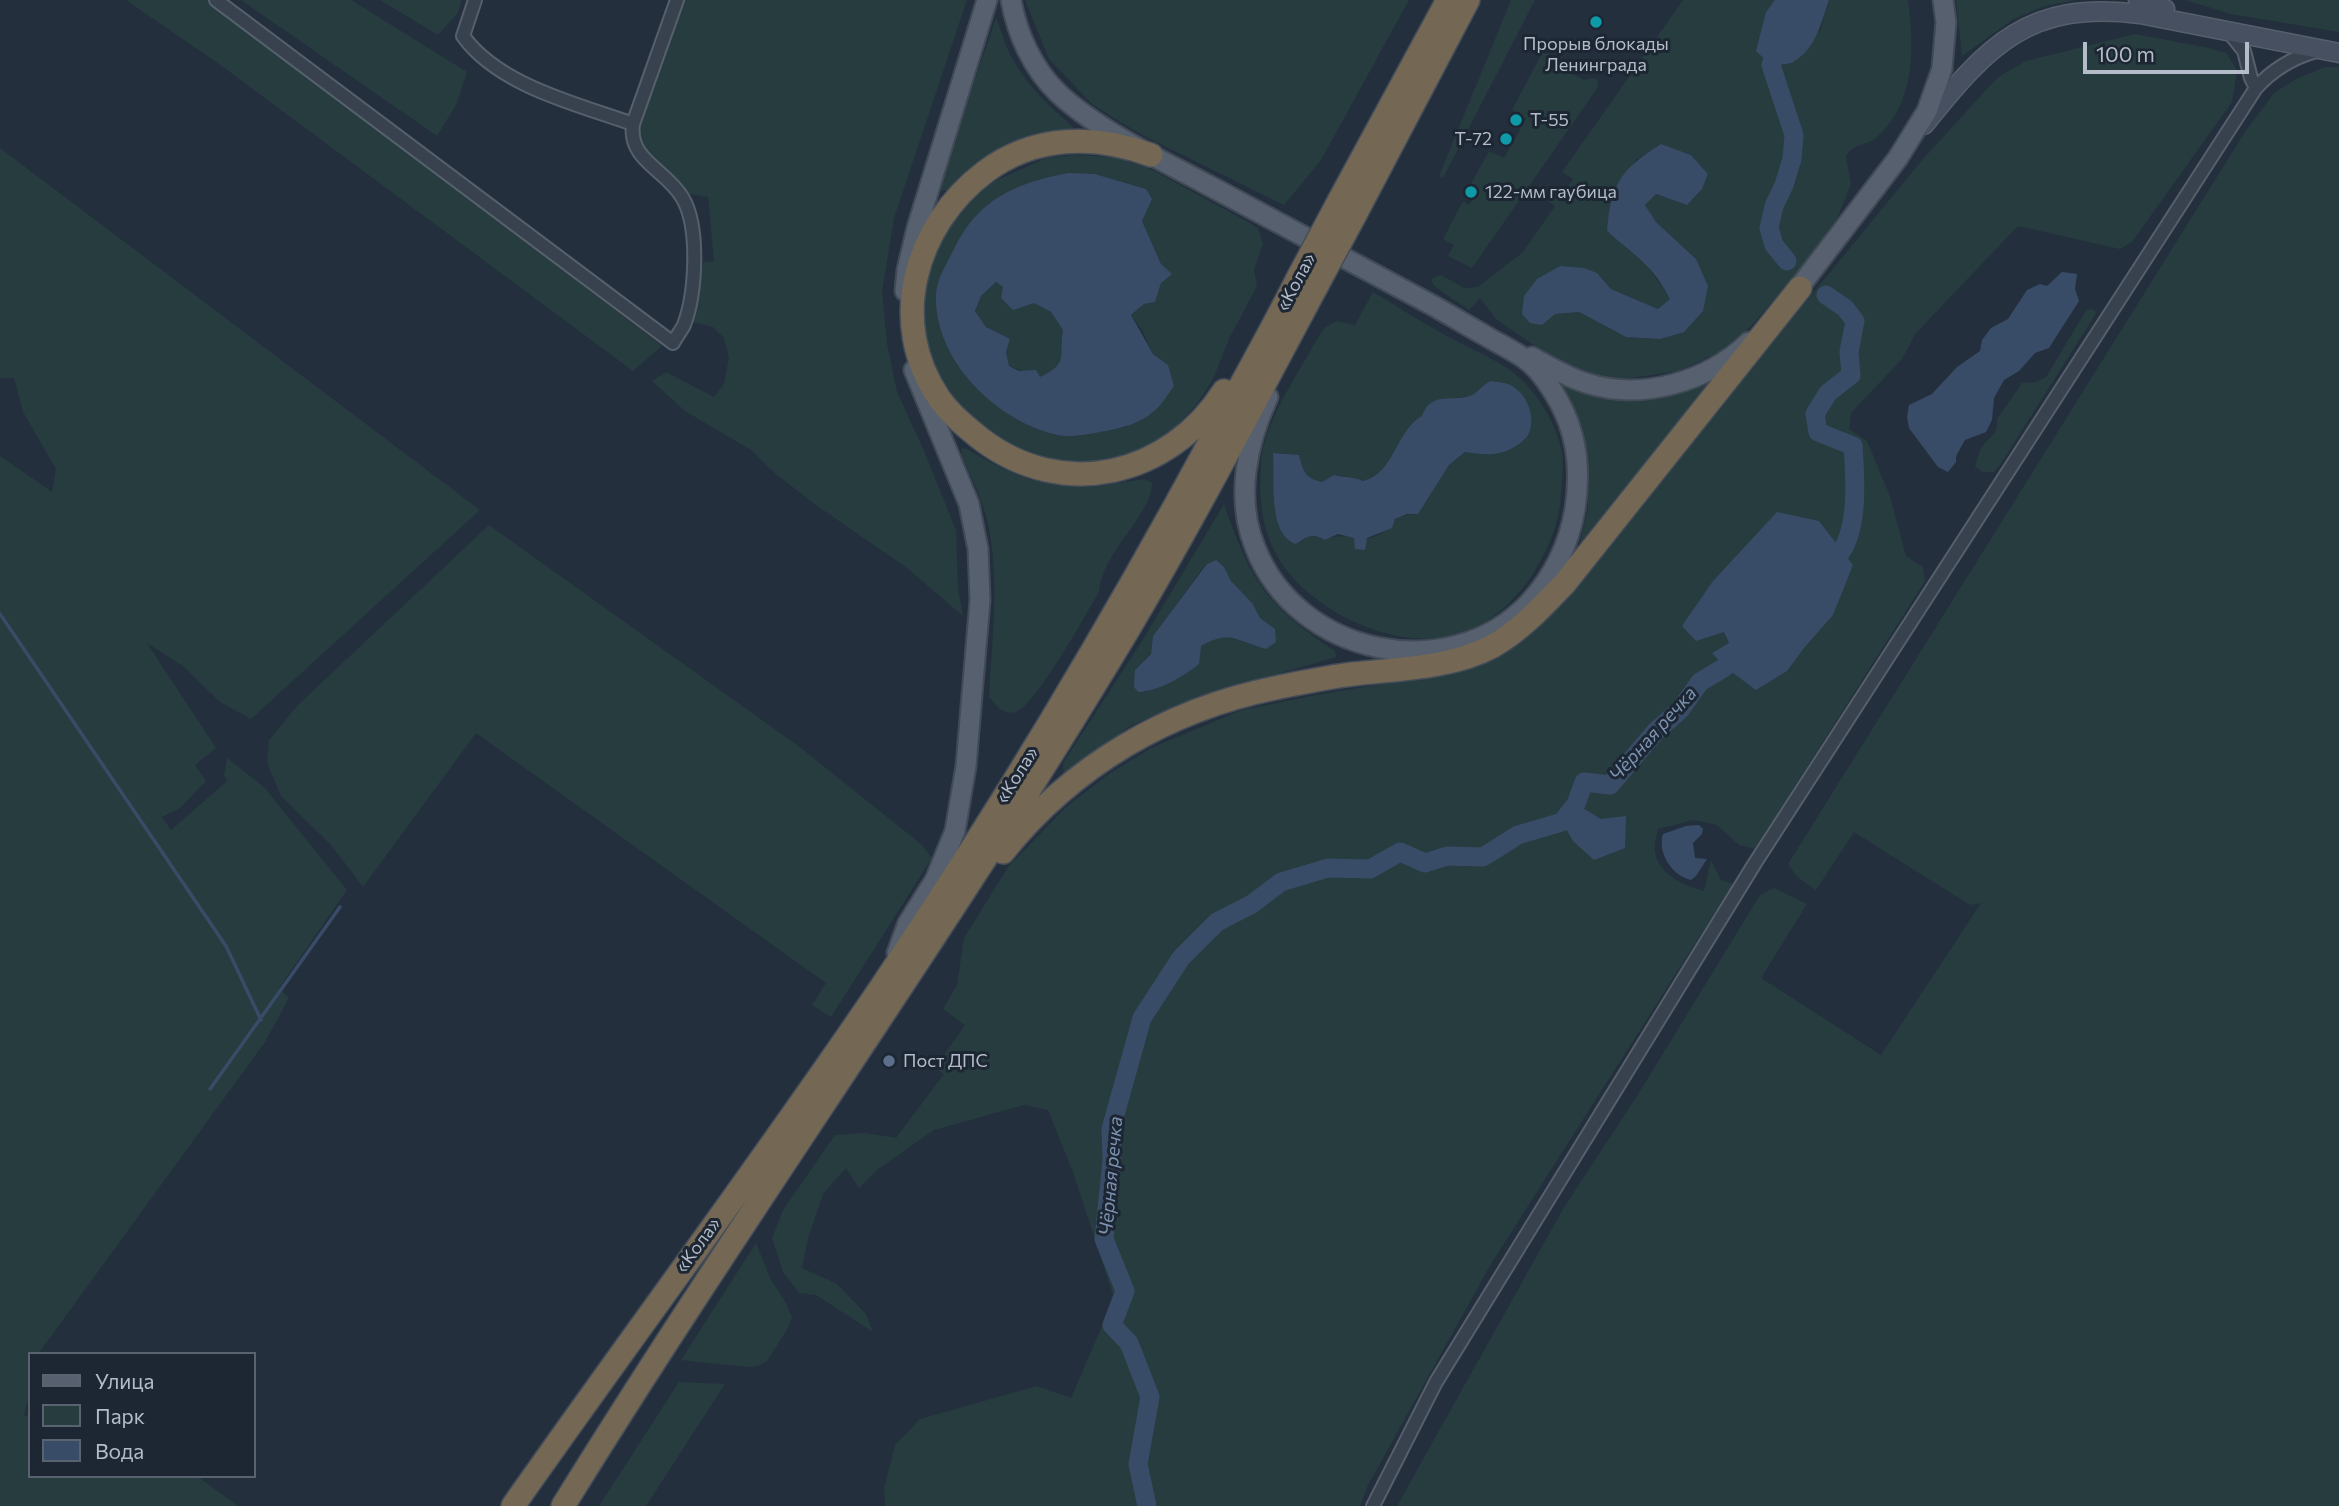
<!DOCTYPE html>
<meta charset="utf-8">
<style>
body{margin:0}
#map{position:relative;width:2339px;height:1506px;overflow:hidden;background:#242f3e;font-family:Commissioner,sans-serif}
canvas{display:block}
.legend{position:absolute;left:28px;top:1352px;width:228px;height:126px;box-sizing:border-box;background:#1d2633;border:2px solid #59626f;margin:0;padding:9px 12px;list-style:none;font-size:21px;color:#b4bcc9}
.legend li{display:flex;align-items:center;gap:14px;height:35px}
.legend b{width:35px;border:2px solid #59626f}
.scale{position:absolute;left:2083px;top:42px;width:166px;height:32px;box-sizing:border-box;border:4px solid #b4bcc9;border-top:0;padding-left:9px;font-size:21px;line-height:24px;white-space:nowrap;color:#b4bcc9;-webkit-text-stroke:5px #1d2633;paint-order:stroke}
</style>
<div id="map">
<canvas width="2339" height="1506"></canvas>
<ul class="legend">
<li><b style="height:9px;background:#56606e"></b>Улица</li>
<li><b style="height:19px;background:#263c3f"></b>Парк</li>
<li><b style="height:19px;background:#394c67"></b>Вода</li>
</ul>
<div class="scale">100 m</div>
</div>
<script>
const context = document.querySelector('canvas').getContext('2d');
context.lineJoin = 'round';
function paint(path, color) {
  context.fillStyle = color;
  context.fill(path, 'evenodd');
}
function trace(path, color, width, dash) {
  context.strokeStyle = color;
  context.lineWidth = width;
  context.lineCap = dash ? 'butt' : 'round';
  context.setLineDash(dash || []);
  context.stroke(path);
}
function label(font, color, halo, rows, align = 'center') {
  context.font = font + ' Commissioner,sans-serif';
  context.lineWidth = 6;
  context.setLineDash([]);
  context.textBaseline = 'middle';
  context.strokeStyle = halo;
  context.fillStyle = color;
  for (const [text, x, y, turn = 0] of rows) {
    context.save();
    context.translate(x, y);
    context.rotate((+turn || 0) * Math.PI / 180);
    context.textAlign = isNaN(turn) ? turn : align;
    if (halo) context.strokeText(text, 0, 0);
    context.fillText(text, 0, 0);
    context.restore();
  }
}
const green = new Path2D(`
 M126,0H208L241,23L662,346L633,371L219,64Z
 M241,0H351L467,72L456,105L437,136Z
 M380,0H462L457,14L438,35Z
 M680,0H967L894,218L882,292L887,343L897,392L924,451L956,530L958,588L963,616L907,568L816,505L777,475L751,450L685,411L652,381L666,372L714,397L724,384L729,357L724,338L713,327L693,322L703,262L714,261L708,197L690,194L643,147L637,132Z
 M1025,0H1409L1321,160L1284,205L1148,138L1120,122L1092,104L1049,59Z
 M1511,0H1535L1443,178L1439,176Z
 M1683,0H1775L1766,12L1820,31L1829,0H1908C1914,47 1916,102 1877,137C1866,147 1857,141 1846,156L1851,185L1837,218L1799,272L1750,327L1719,352L1679,371L1616,380L1564,366L1496,319L1480,298L1469,310L1434,286L1431,279L1441,275L1464,288L1478,287L1523,252L1555,206L1544,198L1545,196L1550,199L1554,192L1551,189L1552,187L1563,193L1573,179L1562,172ZM1661,144L1691,155L1708,174L1702,189L1687,205L1656,194L1645,205L1656,222L1696,259L1659,339L1626,337L1579,312L1555,314L1597,273L1611,289L1658,309L1671,299L1643,260L1607,231L1636,160Z
 M1956,0H2076L2044,6L2012,20L1962,56Z
 M2185,0H2339V32L2231,14Z
 M996,18C1001,28 1003,40 1008,50C1024,85 1053,109 1081,134L950,191L937,190Z
 M2135,34L2209,48L2226,53L2237,70L2232,102L2132,242L2120,249L2018,226L1916,333L1902,359L1851,413L1849,429L1867,441L1890,496L1906,556L1923,567L1925,581L1755,849L1739,845L1717,825L1693,820L1658,829C1657,835 1654,844 1655,851C1658,874 1683,885 1704,891L1711,860L1721,880L1733,884L1491,1264L1368,1485L1360,1506H885L884,1489L895,1445L920,1419L1037,1386L1071,1398L1114,1298L1073,1172L1048,1110L1024,1105L934,1130L877,1170L859,1188L846,1168L823,1194L808,1238L802,1268L837,1284L866,1314L873,1332L816,1295L799,1293L783,1272L772,1238L783,1210L835,1135L865,1133L896,1138L944,1074L935,1068L965,1025L943,1009L957,985L964,938L1008,867L1064,809L1106,776L1151,748L1242,710L1321,694L1401,681L1468,664L1612,538L1923,159L1998,77L2026,61ZM1819,521L1853,566L1787,671L1713,653L1729,643L1724,632L1713,581L1732,562Z
 M1542,53L1550,54L1551,63L1584,80L1594,78L1597,80L1598,87L1472,268L1448,256L1454,245L1443,239L1463,201L1469,205L1478,191L1470,186L1489,151L1504,158L1526,119L1512,110Z
 M2325,67H2339V1506H1397L1563,1209L1637,1096L1760,895L1774,888L1807,904L1761,978L1881,1055L1981,903L1970,905L1854,832L1816,890L1797,877L1788,864L2245,132L2274,93L2296,79Z
 M0,148L480,510L251,719L220,702L183,666L147,643L216,748L195,765L206,781L179,809L162,817L171,830L227,781L224,775L227,758L264,787L347,890L279,988L289,998L265,1042L38,1354H30V1391L24,1415L30,1417V1476H197L238,1506H0V456L52,492L56,469L23,412L14,378H0Z
 M1074,155L1114,157L1145,166L1250,223L1258,228L1263,244L1254,269L1257,286L1230,337L1213,379L1197,404L1173,430L1144,447L1110,461L1066,463L1028,454L979,426L958,404L932,361L921,317L927,271L951,224L975,196L993,182L1046,158ZM1095,174L1146,189L1142,221L1161,264V283L1155,302L1144,304L1131,315L1142,330L1153,354L1168,365L1127,427L1077,436L1054,435L945,342L936,290Z
 M996,282L1051,312L1063,330C1057,358 1072,361 1040,378L1009,366L1006,352L1010,339L986,327L975,311L981,296Z
 M1373,292C1402,309 1430,328 1460,343C1482,354 1510,366 1527,385C1544,404 1561,434 1563,460C1563,471 1562,481 1561,492C1560,524 1547,553 1529,580C1511,604 1488,625 1459,634C1394,654 1299,607 1272,546C1260,519 1259,492 1261,463C1263,428 1290,386 1307,357C1312,348 1317,338 1323,330C1326,326 1332,324 1336,321L1355,325ZM1490,381L1505,383L1465,452L1449,465L1418,514C1389,515 1398,524 1380,534C1362,545 1347,530 1325,540C1313,533 1308,536 1296,544L1276,516L1274,453L1299,455C1303,471 1305,478 1322,482L1334,475C1344,478 1354,476 1363,481C1385,476 1409,435 1423,416C1430,392 1455,402 1472,395C1480,391 1482,384 1490,381Z
 M2090,309L2096,311L2095,315L2000,465L1994,472H1983L1975,467C1977,460 1979,450 1984,444C1993,434 1998,434 1997,419L2022,383L2036,382L2046,377L2085,312Z
 M1719,377L1577,553L1588,509L1585,449L1577,418L1560,381L1687,387Z
 M962,448L967,449C1033,489 1068,493 1144,479L1152,483C1152,515 1101,553 1099,592C1086,613 1035,708 1015,712C1003,715 996,705 989,697C992,640 1000,581 988,524C983,500 971,477 961,454Z
 M1224,504C1251,582 1266,605 1335,651L1336,657L1192,699L1130,726L1064,775L1063,763L1142,641ZM1205,565L1224,567L1231,581L1253,604L1260,618L1257,647L1239,640L1218,636L1201,646L1163,684L1145,692L1135,670L1151,653L1153,636Z
 M489,525L797,745L921,844L932,858L831,1017L812,1005L826,983L476,733L363,887L331,845L281,796L267,763L269,740L298,705Z
 M756,1243L771,1280L786,1303L792,1317L788,1328L767,1361L758,1366L747,1367L681,1360Z
 M679,1382L725,1384L646,1506H599Z`);
const water = new Path2D(`
 M1775,0H1829C1821,23 1816,49 1793,62C1788,65 1778,64 1771,65L1756,51L1766,12Z
 M1661,144L1691,155L1708,174L1702,189L1687,205L1656,194L1645,205L1656,222L1696,259L1708,286L1703,311L1684,332L1660,339L1626,337L1579,312L1555,314L1542,325L1530,323L1522,314L1524,296L1537,279L1560,266L1584,268L1597,273L1611,289L1658,309L1670,299C1652,264 1635,256 1607,231C1611,184 1621,169 1661,144Z
 M1068,173L1095,174L1146,189L1152,199L1142,221L1161,264L1172,274L1161,283L1155,302L1144,304L1131,315L1153,354L1168,365L1174,386C1168,394 1162,405 1154,411C1141,423 1123,428 1106,431C1088,434 1071,439 1053,434C993,418 933,358 936,293C937,279 948,261 954,249C978,199 1016,183 1068,173ZM996,282L1003,287L1001,298L1013,310L1034,303L1051,312L1063,330C1058,357 1070,363 1040,377L1036,370L1019,371L1009,366L1006,352L1010,339L986,327L975,311L981,296Z
 M2062,272L2077,274L2075,289L2079,301L2049,348L2035,353L2019,371L2004,380L1994,398L1992,420L1986,432L1965,440L1956,456V462L1948,472L1938,467L1909,428L1907,417L1909,405L1932,394L1957,367L1980,351L1982,340L1991,328L2008,319L2027,290L2040,284L2047,286Z
 M1491,381C1497,382 1506,382 1512,386C1527,394 1536,417 1529,433C1526,441 1511,450 1503,452C1491,456 1477,454 1465,452L1449,465L1418,514H1407L1395,519L1392,528L1367,538L1365,550L1355,549L1354,538L1338,534L1325,540C1313,533 1308,536 1296,544C1267,534 1275,478 1273,453L1299,455C1303,471 1305,478 1322,482L1334,475C1344,478 1354,476 1363,481C1395,473 1396,430 1422,416C1431,390 1453,403 1472,395C1480,391 1482,384 1491,381Z
 M1777,512L1819,521L1853,565L1833,615L1804,648L1787,671L1756,690L1725,667L1712,653L1729,643L1724,632L1696,641L1682,626L1713,581Z
 M1216,560L1224,567L1231,581L1253,604L1260,618L1275,629L1276,642L1266,649C1237,642 1231,629 1201,646L1199,664C1183,677 1159,691 1138,692L1134,687L1135,670L1151,654L1153,636L1206,565Z
 M1576,804L1601,819L1626,816L1625,848L1594,860L1573,841L1557,813Z
 M1699,825L1703,829L1702,834L1693,843L1695,858L1707,859L1696,876L1691,880C1672,876 1657,852 1663,834L1686,826Z`);
const stream = new Path2D(`
 M0,614L226,946L261,1020
 M210,1089L340,907`);
const river = new Path2D(`
 M1787,261L1774,245L1769,228L1774,206L1784,185L1792,159L1794,135L1771,65L1798,0
 M1826,569C1831,563 1837,558 1841,552C1859,525 1855,476 1853,446L1818,432L1815,414L1828,393L1851,375L1849,352L1855,321L1845,308L1826,295
 M1147,1506L1138,1464L1150,1397L1129,1343L1112,1325L1125,1291L1104,1239L1112,1160L1111,1129L1142,1018L1181,958L1217,922L1252,904L1281,882L1328,868L1370,869L1400,852L1425,863L1447,856L1483,857L1518,835L1562,822L1576,804L1584,782L1610,785L1656,731L1680,710L1700,682L1725,667L1743,652`);
const street = new Path2D(`
 M216,0L673,343C676,337 681,331 684,325C696,293 700,226 682,197C665,169 628,160 633,124L677,0
 M475,0L463,36C499,86 577,104 633,124
 M2228,31L2244,51L2251,78L2256,88
 M1373,1506L1436,1382L1755,863L2256,88C2273,69 2292,58 2316,51`);
const secondary = new Path2D(`
 M2138,0L2165,9
 M1924,125C1988,45 2029,0 2140,14L2339,53`);
const primary = new Path2D(`
 M1011,0C1017,34 1033,69 1058,93C1096,129 1161,160 1208,185C1282,225 1357,265 1432,305C1450,315 1468,326 1486,336C1504,347 1525,355 1539,372C1573,414 1583,456 1575,509C1569,544 1553,577 1529,603C1449,687 1297,656 1255,547C1235,498 1247,443 1268,397
 M905,291L907,270L917,228L987,0
 M1791,298L1898,158L1927,111L1942,69L1946,22L1943,0
 M1532,357C1550,367 1567,377 1586,383C1642,401 1707,382 1749,342
 M897,953L908,923L935,880L955,831L966,766L980,600L978,549L969,504L914,370`);
const highway = new Path2D(`
 M1151,155C1095,134 1034,135 985,172C915,225 887,322 939,398C950,414 966,427 981,439C1064,502 1169,476 1224,391
 M1339,201L1448,0
 M1357,211L1468,0
 M1003,852C1072,766 1167,710 1275,688C1300,683 1327,677 1353,674C1399,669 1452,668 1493,646C1521,630 1543,606 1565,583L1800,288
 M513,1506C635,1332 763,1162 882,986C1003,807 1113,622 1215,433C1243,381 1272,330 1298,278
 M563,1506C746,1210 950,927 1129,628C1195,517 1255,401 1316,287`);
const highwayBridge = new Path2D(`
 M1298,278L1339,201
 M1316,287L1357,211`);
const markers = [
 [1596,22,7,"#0f9aa8"],
 [1516,120,7,"#0f9aa8"],
 [1506,139,7,"#0f9aa8"],
 [1471,192,7,"#0f9aa8"],
 [889,1061,7,"#5c6f8a"]
];
const poiNames = [
 ["Прорыв блокады",1596,44,"center"],
 ["Ленинграда",1596,65,"center"],
 ["Т-55",1530,120],
 ["Т-72",1492,139,"right"],
 ["122-мм гаубица",1485,192],
 ["Пост ДПС",903,1061]
];
const streetNames = [
 ["«Кола»",1296,282,-62],
 ["«Кола»",1017,775,-58],
 ["«Кола»",698,1245,-54]
];
const waterNames = [
 ["Чёрная речка",1653,734,-48],
 ["Чёрная речка",1111,1176,-85]
];
paint(green, '#263c3f');
paint(water, '#394c67');
trace(stream, '#394c67', 3.5);
trace(river, '#394c67', 19);
trace(street, '#565f6c', 16);
trace(secondary, '#565f6c', 21);
trace(primary, '#414a57', 23);
trace(highway, '#434c59', 26);
trace(street, '#38414e', 12);
trace(secondary, '#465061', 18);
trace(primary, '#56606e', 19);
trace(highway, '#746855', 23);
trace(highwayBridge, '#434c59', 26, []);
trace(highwayBridge, '#746855', 23);
for (const [x, y, r, color] of markers) {
  const dot = new Path2D();
  dot.arc(x, y, r, 0, 2 * Math.PI);
  context.fillStyle = color;
  context.fill(dot);
  trace(dot, '#1d2633', 2.5);
}
label('18px', '#b4bcc9', '#1d2633', poiNames, 'left');
label('18px', '#b4bcc9', '#1d2633', streetNames);
label('italic 19px', '#7c92b1', '#1d2633', waterNames);
</script>
